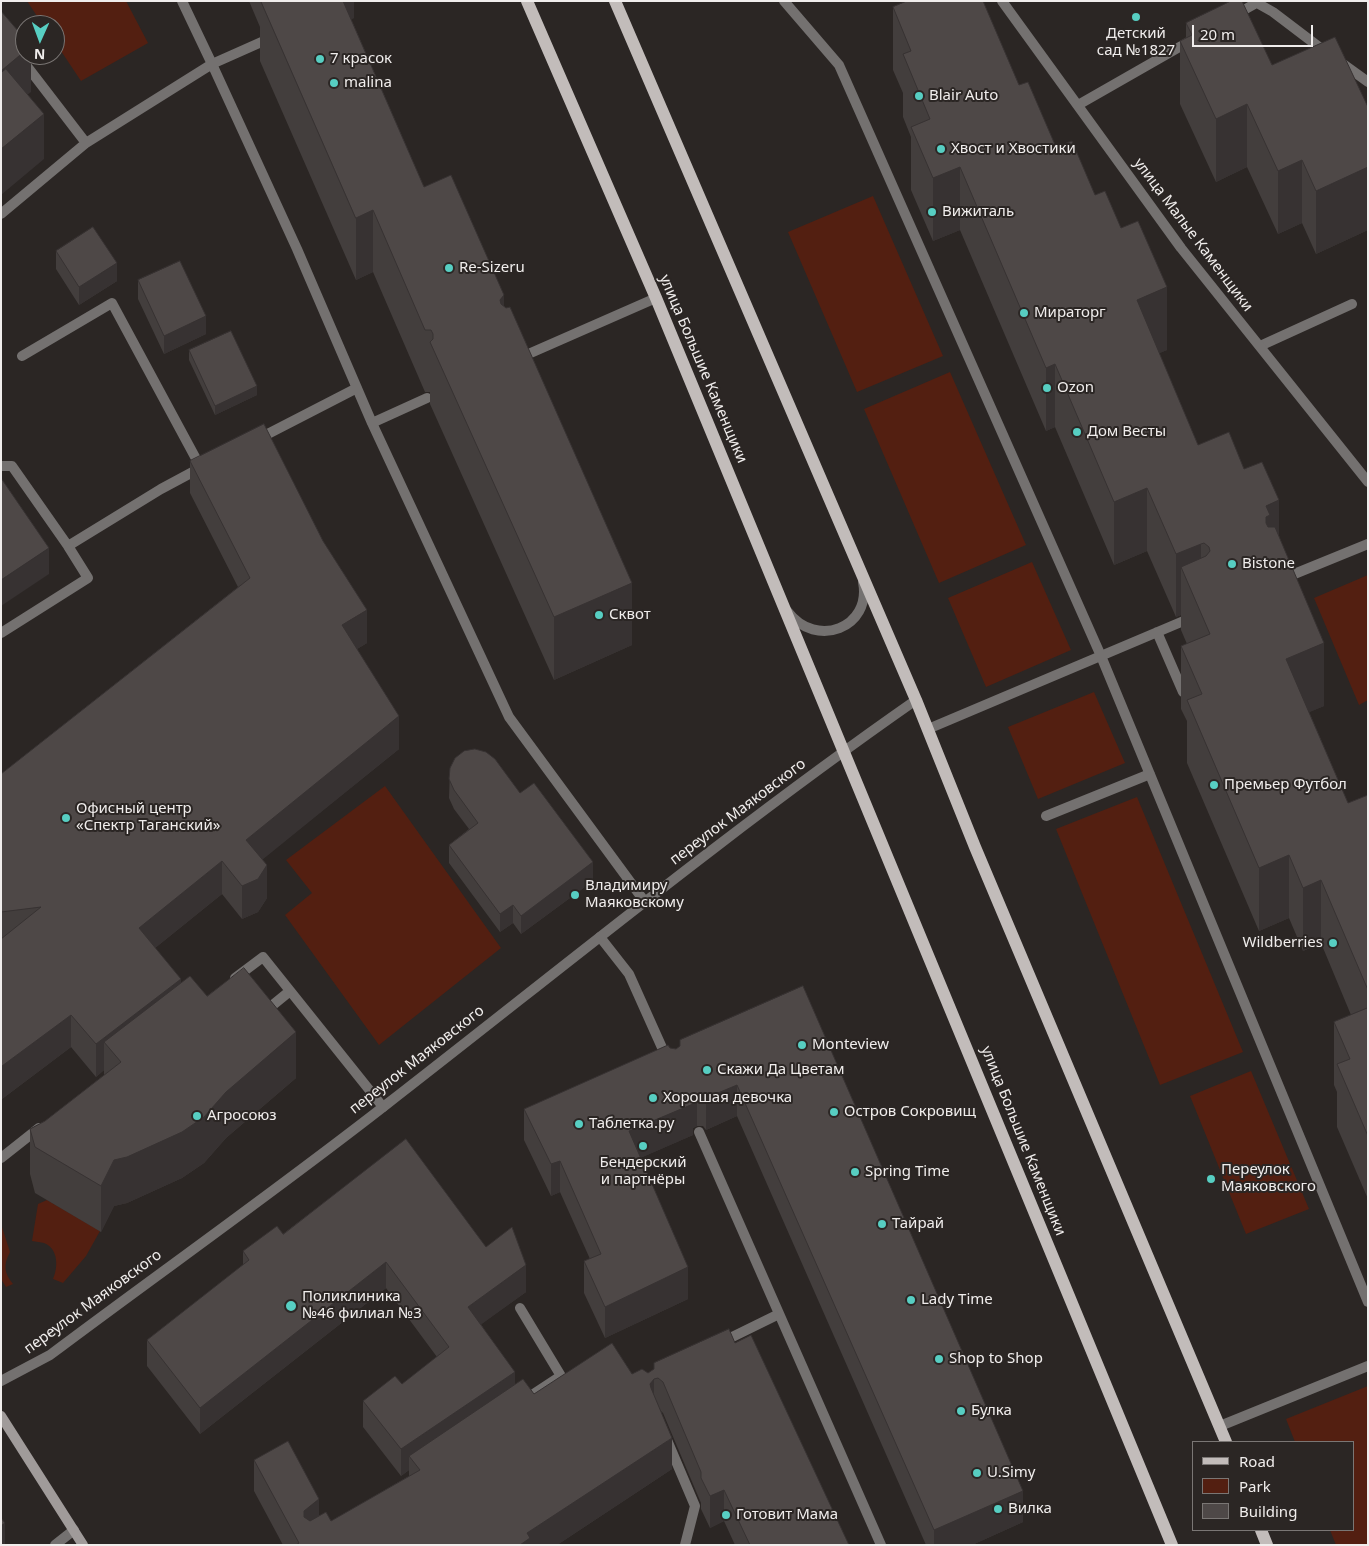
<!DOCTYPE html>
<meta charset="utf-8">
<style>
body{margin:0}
#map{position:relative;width:1369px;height:1546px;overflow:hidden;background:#2b2624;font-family:"Noto Sans",sans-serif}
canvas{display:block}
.frame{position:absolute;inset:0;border:2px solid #f0edec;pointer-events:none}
.legend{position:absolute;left:1192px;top:1441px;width:162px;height:90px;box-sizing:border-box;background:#2b2624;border:1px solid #7a7674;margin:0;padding:6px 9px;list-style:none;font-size:15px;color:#f0edec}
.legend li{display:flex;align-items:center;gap:10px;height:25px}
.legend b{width:25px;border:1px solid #7a7674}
.north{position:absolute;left:15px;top:15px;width:50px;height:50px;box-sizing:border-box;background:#2b2624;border:1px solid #7a7674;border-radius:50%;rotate:182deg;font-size:14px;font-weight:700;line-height:20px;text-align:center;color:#f0edec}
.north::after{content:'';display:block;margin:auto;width:18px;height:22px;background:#57cec2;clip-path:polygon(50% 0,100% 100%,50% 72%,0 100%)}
.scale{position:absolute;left:1192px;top:25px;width:121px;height:22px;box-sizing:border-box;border:2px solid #f0edec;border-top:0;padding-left:6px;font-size:15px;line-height:18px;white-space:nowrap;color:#f0edec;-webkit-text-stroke:4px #2b2624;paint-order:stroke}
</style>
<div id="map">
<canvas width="1369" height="1546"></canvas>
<div class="frame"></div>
<ul class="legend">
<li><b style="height:6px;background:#c2bcba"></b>Road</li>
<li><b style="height:14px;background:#531f11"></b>Park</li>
<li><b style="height:14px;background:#4e4847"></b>Building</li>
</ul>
<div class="north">N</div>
<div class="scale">20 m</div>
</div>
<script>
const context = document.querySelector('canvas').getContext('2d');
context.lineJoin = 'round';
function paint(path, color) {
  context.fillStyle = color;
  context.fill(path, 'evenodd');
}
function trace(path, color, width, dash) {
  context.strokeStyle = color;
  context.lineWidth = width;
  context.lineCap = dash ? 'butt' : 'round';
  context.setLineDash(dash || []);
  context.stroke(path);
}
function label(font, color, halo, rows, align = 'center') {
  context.font = font + ' "Noto Sans",sans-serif';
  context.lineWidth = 4;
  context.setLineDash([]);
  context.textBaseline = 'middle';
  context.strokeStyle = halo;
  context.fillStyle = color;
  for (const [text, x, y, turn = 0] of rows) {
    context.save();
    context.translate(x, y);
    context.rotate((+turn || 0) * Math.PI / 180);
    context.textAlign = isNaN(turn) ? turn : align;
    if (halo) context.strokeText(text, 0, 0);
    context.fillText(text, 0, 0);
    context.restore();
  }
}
const green = new Path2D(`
 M27,1H126L148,43L81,81L55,42V25H43Z
 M873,196L943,356L857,392L788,232Z
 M950,372L1026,545L939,583L864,409Z
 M1032,562L1071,650L986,687L948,598Z
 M1368,575V700L1359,705L1314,598Z
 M1094,692L1125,763L1038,799L1008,727Z
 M385,786L501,948L379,1045L285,915L312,893L286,860Z
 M1137,797L1243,1052L1160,1085L1056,829Z
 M1251,1071L1309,1209L1246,1234L1190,1096Z
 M47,1200L100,1231L86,1256L63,1283L53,1279C58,1268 59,1249 44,1243C41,1242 36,1242 32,1241L38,1204Z
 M1,1224L10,1252C3,1265 4,1273 13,1284L6,1287L1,1279Z
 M1368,1386V1545H1336L1330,1530H1353V1442H1295L1286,1419Z`);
const lane = new Path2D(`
 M182,1L212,64L266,40
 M784,1L839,65L1101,656L1368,1302
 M1257,3L1273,12L1327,53
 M1235,15L1260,1
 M23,61L86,143L212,64L297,249L372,423L509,717L645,902
 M1339,61L1368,82
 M1078,105L1190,41
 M1,214L86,143
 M1260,346L1352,304
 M22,356L112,303L201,468
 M517,359L656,298
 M372,423L427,398
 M258,439L357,388
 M1,466H12L68,546L88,578L1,633
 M68,546L161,489L202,467
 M1282,579L1368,544
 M1157,632L1183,692
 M928,729L1193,617
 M1046,816L1150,774
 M600,937L629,974L668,1061
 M235,978L263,957L383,1107
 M263,1013L290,991
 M699,1132L881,1545
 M1,1158L39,1128
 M520,1308L561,1376L526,1399
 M722,1342L779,1314
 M1220,1426L1368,1366
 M667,1440L695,1506L685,1545
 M55,1545L74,1530`);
const street = new Path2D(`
 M1002,1L1181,248L1368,482
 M788,612C816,649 872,628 863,582
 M1,1381L50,1355C162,1271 277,1190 387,1104C562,968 734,827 916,700`);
const secondary = new Path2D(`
 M1,1416L83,1545`);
const primary = new Path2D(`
 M527,1L656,298L1172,1545
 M615,1L916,700L975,847L1226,1442
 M1261,1530L1267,1545`);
const wall = new Path2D(`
 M249,1H354V18L351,19L424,187L504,306L632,645L554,680L430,404V392H425L373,272L356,280L260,61V27Z
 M893,7L1019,85L1056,147L1095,195L1167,350L1159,353L1198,445L1244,469L1279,536L1324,706L1309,712L1348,803L1368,795V1199L1337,1127V1092L1334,1085V1022L1351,1015L1321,943L1303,951L1289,918L1259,931L1187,763V721L1181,709V646L1187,644L1181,630V615L1176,617L1147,551L1114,565L1055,427L1046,431L960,230L933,241L911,190V137L903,117V93L893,70Z
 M1186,23L1272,65L1368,107V230L1316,254L1302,223L1278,234L1247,167L1216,182L1180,104V41L1186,38Z
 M56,251L117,281L79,305L56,269Z
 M138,280L206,334L164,354L138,299Z
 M189,350L257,395L215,415L189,360Z
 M190,461L367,643L357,649L399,749L262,859L267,898L258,912L242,919L222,894L155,948L181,983L207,996L296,1078L226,1138L204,1163L182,1178L127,1203L114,1206L101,1232L35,1193L30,1174V1129L45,1121L104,1075V1070L96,1077L71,1047L2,1099L1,1100V774L238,587L190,493Z
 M450,768L520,793L593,881L521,934L513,923L500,932L449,863V845L469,829L454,809L449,798Z
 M803,986L1023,1522L972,1545H926L737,1116L706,1130L703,1126H697L693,1128V1135L640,1158L688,1299L605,1338L584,1293V1261L590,1259L560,1192L551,1196L524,1140V1109L670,1048L676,1049Z
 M283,1234L486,1247L526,1292L481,1324L515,1384L534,1394L632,1374L648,1373L735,1343L849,1545H735L724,1521L710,1528L701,1509V1503L663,1413L661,1411L672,1469L557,1545H283L254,1491V1460L319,1515L331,1521L409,1476V1470L401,1476L363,1427V1401L402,1384L437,1357L386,1288L200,1434L147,1366V1340L243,1265V1251Z`);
const shadedWall = new Path2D(`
 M328,1H354V18L328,29Z
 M25,51V55H31V92L1,116V71Z
 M1247,104V167L1216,182V119Z
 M44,114V159L1,195V149Z
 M1302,160V223L1278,234V171Z
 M960,167V230L933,241V178Z
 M1368,167V230L1316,254V191Z
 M373,210V272L356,280V218Z
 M117,263V281L79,305V287Z
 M1167,287V350L1137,363V300Z
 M504,295V357L500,300Z
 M206,316V334L164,354V336Z
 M1055,364V427L1046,431V368Z
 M257,386V395L215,415V406Z
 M1147,488V551L1114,565V502Z
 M1279,500V563L1266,586V506Z
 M1201,544V607L1181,567V615L1176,617V554Z
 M49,548V574L1,606V580Z
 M632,583V645L554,680V617Z
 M367,610V643L342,658V625Z
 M1324,643V706L1286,722V659Z
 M399,716V749L246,873V840Z
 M1289,855V918L1259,931V868Z
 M222,861V894L139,961V928Z
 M593,862V881L521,934V916Z
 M267,865V898L258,912L242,919V886Z
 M1321,880V943L1303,951V888Z
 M513,905V923L500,932V914Z
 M181,979V1011L104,1042V1070L96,1077V1044Z
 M71,1015V1047L2,1099L1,1100L2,1066Z
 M296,1032V1078L226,1138L204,1163L182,1178L127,1203L114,1206L101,1232V1186L114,1160L226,1092Z
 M737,1085V1116L706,1130V1098Z
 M697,1094V1126L693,1128V1135L629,1163V1131L693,1097Z
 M560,1161V1192L551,1196V1164Z
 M386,1262V1288L200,1434V1408Z
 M526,1265V1292L468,1334V1307Z
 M688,1267V1299L605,1338V1307Z
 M515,1372V1399L409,1456V1470L401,1476V1449Z
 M654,1379V1410L650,1384Z
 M672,1438V1469L557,1545H520L527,1533Z
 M724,1490V1521L710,1528V1496Z
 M1023,1491V1522L972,1545H934V1530Z
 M319,1499V1531L304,1542V1511Z
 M5,1523V1545H1V1526Z`);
const building = new Path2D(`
 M261,1H343L424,187L451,175L504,295L500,300L501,304L506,308L510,307L632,583L554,617L430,342L433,339V334L431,330H425L373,210L356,218Z
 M907,1H983L1019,85L1028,82L1056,147L1072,141L1095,195L1105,191L1121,228L1138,221L1167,287L1137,300L1198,445L1229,432L1244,469L1262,462L1279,500L1266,506L1270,515L1266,517V523L1268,527H1275L1324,643L1286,659L1348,803L1368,795V990L1321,880L1303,888L1289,855L1259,868L1187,700L1202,694L1181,646L1210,634L1181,567L1206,556L1210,551L1209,547L1204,543L1201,544L1176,554L1147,488L1114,502L1055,364L1046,368L960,167L933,178L911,127L930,119L903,54L911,51L893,7Z
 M1231,1H1242L1272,65L1335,37L1368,107V167L1316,191L1302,160L1278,171L1247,104L1216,119L1180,41L1192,35L1186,23Z
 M1,11L25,39V51L1,71Z
 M6,69L44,114L1,149V73Z
 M93,227L117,263L79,287L56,251Z
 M180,261L206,316L164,336L138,280Z
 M231,331L257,386L215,406L189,350Z
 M264,424L323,541L367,610L342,625L399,716L246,840L267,865L258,879L242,886L222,861L139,928L181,979L96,1044L71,1015L2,1066L1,1067V939L41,907L1,912V774L250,578L190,461Z
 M1,478L49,548L1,580Z
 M475,749L486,752L495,759L520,793L534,783L593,862L521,916L513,905L500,914L449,845L478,823L454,790L449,779L450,768L455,758L464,751Z
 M244,968L296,1032L226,1092L204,1117L182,1132L127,1157L114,1160L101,1186L35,1147L30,1129L45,1121L121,1062L104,1042L190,976L207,996Z
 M803,986L1023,1491L934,1530L737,1085L706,1098L703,1095L697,1094L693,1097V1104L629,1131L688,1267L605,1307L584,1261L601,1254L560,1161L551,1164L524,1109L668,1045L670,1048L676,1049L680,1046V1040Z
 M1368,1008V1136L1337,1064L1350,1059L1334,1022Z
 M406,1139L486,1247L512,1227L526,1265L468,1307L515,1372L401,1449L363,1401L395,1376L402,1384L449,1347L386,1262L200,1408L147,1340L249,1260L243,1251L277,1226L283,1234Z
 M729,1329L735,1343L751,1335L849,1545H750L724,1490L710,1496L701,1478V1472L663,1382L658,1378L654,1379L650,1384L651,1388L672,1438L527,1533L530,1538L520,1545H296L299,1543L254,1460L288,1441L319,1499L304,1511V1517L310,1521L326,1512L331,1521L420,1470L409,1456L523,1379L534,1394L612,1343L632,1374L642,1369L648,1373L654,1369V1363Z
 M1,1518L5,1523L1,1526Z`);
const markers = [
 [1136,17,5,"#57cec2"],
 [320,59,5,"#57cec2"],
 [334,83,5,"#57cec2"],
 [919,96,5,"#57cec2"],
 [941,149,5,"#57cec2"],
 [932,212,5,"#57cec2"],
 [449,268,5,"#57cec2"],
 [1024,313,5,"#57cec2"],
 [1047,388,5,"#57cec2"],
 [1077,432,5,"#57cec2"],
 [1232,564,5,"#57cec2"],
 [599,615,5,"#57cec2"],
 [1214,785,5,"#57cec2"],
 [66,818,5,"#57cec2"],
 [575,895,5,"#57cec2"],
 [1333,943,5,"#57cec2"],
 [802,1045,5,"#57cec2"],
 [707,1070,5,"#57cec2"],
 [653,1098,5,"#57cec2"],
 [834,1112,5,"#57cec2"],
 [197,1116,5,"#57cec2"],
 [579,1124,5,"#57cec2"],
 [643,1146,5,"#57cec2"],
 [855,1172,5,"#57cec2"],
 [1211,1179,5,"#57cec2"],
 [882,1224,5,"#57cec2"],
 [911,1300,5,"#57cec2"],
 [291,1306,6,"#57cec2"],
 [939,1359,5,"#57cec2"],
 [961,1411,5,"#57cec2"],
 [977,1473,5,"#57cec2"],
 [998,1509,5,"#57cec2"],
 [726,1515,5,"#57cec2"]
];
const poiNames = [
 ["Детский",1136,34,"center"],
 ["сад №1827",1136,51,"center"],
 ["7 красок",330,59],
 ["malina",344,83],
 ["Blair Auto",929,96],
 ["Хвост и Хвостики",951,149],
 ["Вижиталь",942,212],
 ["Re-Sizeru",459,268],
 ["Мираторг",1034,313],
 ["Ozon",1057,388],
 ["Дом Весты",1087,432],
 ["Bistone",1242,564],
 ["Сквот",609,615],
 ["Премьер Футбол",1224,785],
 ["Офисный центр",76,809],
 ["«Спектр Таганский»",76,826],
 ["Владимиру",585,886],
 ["Маяковскому",585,903],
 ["Wildberries",1323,943,"right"],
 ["Monteview",812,1045],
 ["Скажи Да Цветам",717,1070],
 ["Хорошая девочка",663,1098],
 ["Остров Сокровищ",844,1112],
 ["Агросоюз",207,1116],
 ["Таблетка.ру",589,1124],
 ["Бендерский",643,1163,"center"],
 ["и партнёры",643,1180,"center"],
 ["Переулок",1221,1170],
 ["Маяковского",1221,1187],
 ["Spring Time",865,1172],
 ["Тайрай",892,1224],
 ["Поликлиника",302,1297],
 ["№46 филиал №3",302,1314],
 ["Lady Time",921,1300],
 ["Shop to Shop",949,1359],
 ["Булка",971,1411],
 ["U.Simy",987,1473],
 ["Вилка",1008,1509],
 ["Готовит Мама",736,1515]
];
const streetNames = [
 ["улица Малые Каменщики",1193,235,53],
 ["улица Большие Каменщики",703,369,67],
 ["переулок Маяковского",738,812,-37],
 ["переулок Маяковского",417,1060,-38],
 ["улица Большие Каменщики",1023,1141,68],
 ["переулок Маяковского",93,1302,-36]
];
paint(green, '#531f11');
trace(lane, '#747170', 10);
trace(street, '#747170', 10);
trace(secondary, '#a09b9a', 10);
trace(primary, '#c2bcba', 12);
paint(wall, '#433e3d');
paint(shadedWall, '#373232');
paint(building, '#4e4847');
trace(building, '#373232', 1);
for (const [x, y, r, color] of markers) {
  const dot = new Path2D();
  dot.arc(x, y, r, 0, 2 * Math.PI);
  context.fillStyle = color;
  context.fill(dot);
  trace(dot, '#2b2624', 2);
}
label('15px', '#f0edec', '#2b2624', poiNames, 'left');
label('15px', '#f0edec', '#2b2624', streetNames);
</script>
